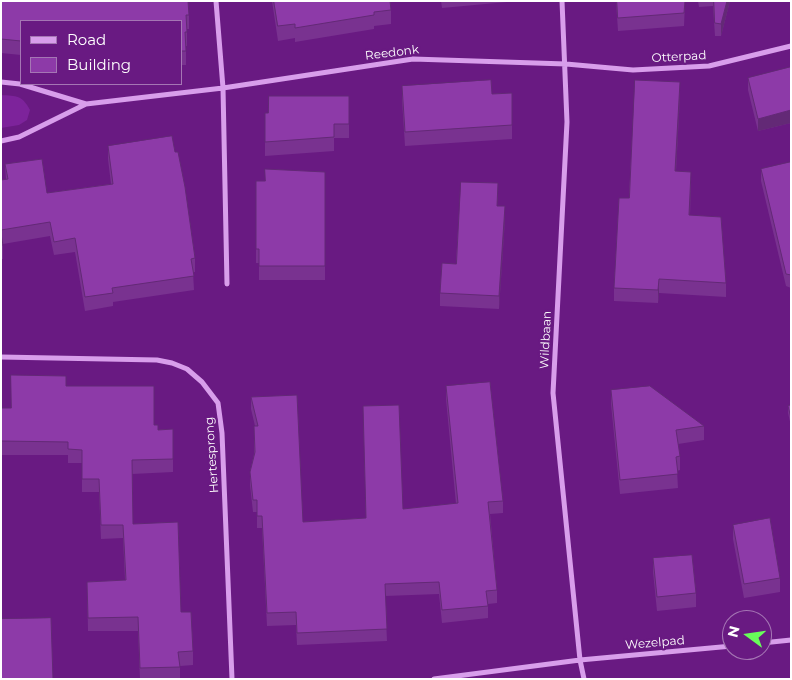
<!DOCTYPE html>
<style>
body{margin:0}
#map{position:relative;width:792px;height:680px;overflow:hidden;background:#691a82;font-family:Montserrat,sans-serif}
canvas{display:block}
.frame{position:absolute;inset:0;border:2px solid #fff;pointer-events:none}
.legend{position:absolute;left:20px;top:20px;width:162px;height:65px;box-sizing:border-box;background:#691a82;border:1px solid #a576b4;margin:0;padding:6px 9px;list-style:none;font-size:15px;color:#fff}
.legend li{display:flex;align-items:center;gap:10px;height:25px}
.legend b{width:25px;border:1px solid #a576b4}
.north{position:absolute;left:722px;top:610px;width:50px;height:50px;box-sizing:border-box;background:#691a82;border:1px solid #a576b4;border-radius:50%;rotate:284deg;font-size:14px;font-weight:700;line-height:20px;text-align:center;color:#fff}
.north::after{content:'';display:block;margin:auto;width:18px;height:22px;background:#68fd5a;clip-path:polygon(50% 0,100% 100%,50% 72%,0 100%)}
</style>
<div id="map">
<canvas width="792" height="680"></canvas>
<div class="frame"></div>
<ul class="legend">
<li><b style="height:6px;background:#d89eeb"></b>Road</li>
<li><b style="height:14px;background:#8d3aa8"></b>Building</li>
</ul>
<div class="north">N</div>
</div>
<script>
const context = document.querySelector('canvas').getContext('2d');
context.lineJoin = 'round';
function paint(path, color) {
  context.fillStyle = color;
  context.fill(path, 'evenodd');
}
function trace(path, color, width, dash) {
  context.strokeStyle = color;
  context.lineWidth = width;
  context.lineCap = dash ? 'butt' : 'round';
  context.setLineDash(dash || []);
  context.stroke(path);
}
function label(font, color, halo, rows, align = 'center') {
  context.font = font + ' Montserrat,sans-serif';
  context.lineWidth = 4.5;
  context.setLineDash([]);
  context.textBaseline = 'middle';
  context.strokeStyle = halo;
  context.fillStyle = color;
  for (const [text, x, y, turn = 0] of rows) {
    context.save();
    context.translate(x, y);
    context.rotate((+turn || 0) * Math.PI / 180);
    context.textAlign = isNaN(turn) ? turn : align;
    if (halo) context.strokeText(text, 0, 0);
    context.fillText(text, 0, 0);
    context.restore();
  }
}
const green = new Path2D(`
 M1,95C17,96 22,95 30,110L27,120L19,125L1,128Z`);
const minor = new Path2D(`
 M216,1L223,88L227,284
 M562,1L567,122L553,393L580,660L584,679
 M1,82L20,84L86,104L223,88L413,59L566,64L633,70L709,66L791,46
 M1,141L19,137L86,104
 M1,357L157,360L172,363L187,369L202,382L218,403L222,433L232,679
 M762,643L791,640
 M434,679L580,660L732,646`);
const wall = new Path2D(`
 M1,1L189,15V29H187V46H186V65H181V21H21V55L1,53Z
 M272,1H390L391,10V24L374,26V29L295,42V38L278,41Z
 M441,1H507V2L442,8Z
 M616,1H685L684,26L618,31Z
 M698,1H730L721,36H715L713,6L699,7Z
 M791,67V123L758,131L748,90V78Z
 M402,86L492,94L512,93V139L405,146L402,100Z
 M349,96V138H334V151L265,156V113H268Z
 M680,96L676,171L691,185L690,215L726,283V297L659,293L658,303L614,301V288L629,198Z
 M108,146L195,258V272H193L194,290L113,302V306L85,311L75,252L54,255L50,236L3,244V259H1V180H6L5,164L47,193L111,184L108,159Z
 M791,162V288L786,286L761,181V169Z
 M325,172V280H259V263H256V181H265Z
 M497,206L505,219L499,309L440,306V293Z
 M66,386L154,425L158,430L173,429V472L132,474L133,524L181,612L193,651V665L180,666V679H140L138,631H88L87,582L125,580L123,538L101,539L99,492H82V463H68V455H1V408H11Z
 M446,386L503,501V513L490,514L497,590V603L488,604V618L442,623L439,594L385,596L387,641L297,645L296,625L267,626L262,528H257V512H253L250,485V472L254,454V426H255L251,409V397L303,522L366,518L403,509L456,504L446,399Z
 M611,390L704,426V440L678,444L680,456V470L677,471L678,488L620,494L611,404Z
 M791,405V426L788,413V406Z
 M733,525L780,578V592L744,598L733,539Z
 M653,558L696,593V607L657,611L653,572Z`);
const shadedWall = new Path2D(`
 M727,1H730L721,36V24Z
 M680,82V96L675,185V171Z
 M791,110V123L758,131V119Z
 M691,172V185L689,229V215Z
 M505,206V219L499,309V296Z
 M659,279V293L658,303V290Z`);
const building = new Path2D(`
 M1,1H188L189,15H186L187,32H185L186,51H181V21H21V41L1,39Z
 M274,1H390L391,10L374,12V15L295,28V24L278,26Z
 M617,1H685L684,13L618,18Z
 M714,1H727L721,24L715,23Z
 M791,67V110L758,119L748,78Z
 M491,80L492,94L512,93V125L405,132L402,86Z
 M635,80L680,82L675,171L691,172L689,215L721,217L726,283L659,279L658,290L614,288L619,198H629Z
 M269,96H349V124H334V137L265,142V113H268Z
 M172,136L175,152H178L185,187L195,258L191,259L194,276L112,288L113,293L85,297L75,238L54,242L50,222L1,230V180L8,179L5,164L42,159L47,193L113,184L108,146Z
 M791,162V275L786,274L761,169Z
 M265,169L325,172V266H259V249H256V181H265Z
 M461,182L498,183L497,206H505L499,296L440,293L442,263L456,264Z
 M1,234L3,245H1Z
 M11,375L66,376V386H154V425H158V430L173,429V459L132,460L133,524L178,522L181,612H191L193,651L178,652L180,667L140,668L138,617L88,618L87,582L126,580L123,525H101L99,479H82V450L68,449V442L1,441V408H11Z
 M490,382L503,501L488,502L497,590L486,591L488,606L442,610L439,582L385,584L387,629L297,633L296,612L267,613L262,516H257V500H253L250,472L255,452L254,426H258L251,397L297,395L303,522L366,518L363,406L399,405L403,509L458,503L446,386Z
 M650,386L704,426L676,430L680,456L676,457L678,474L620,480L611,390Z
 M791,405V418L788,406Z
 M770,518L780,578L744,584L733,525Z
 M692,555L696,593L657,597L653,558Z
 M51,618L53,679H1V619Z`);
const streetNames = [
 ["Reedonk",392,53,-7],
 ["Otterpad",679,57,-3],
 ["Wildbaan",546,340,-87],
 ["Hertesprong",212,455,-94],
 ["Wezelpad",655,643,-5]
];
paint(green, '#7d239b');
trace(minor, '#d89eeb', 5);
paint(wall, '#793290');
paint(shadedWall, '#632976');
paint(building, '#8d3aa8');
trace(building, '#632976', 1);
label('12px', '#fff', '#691a82', streetNames);
</script>
